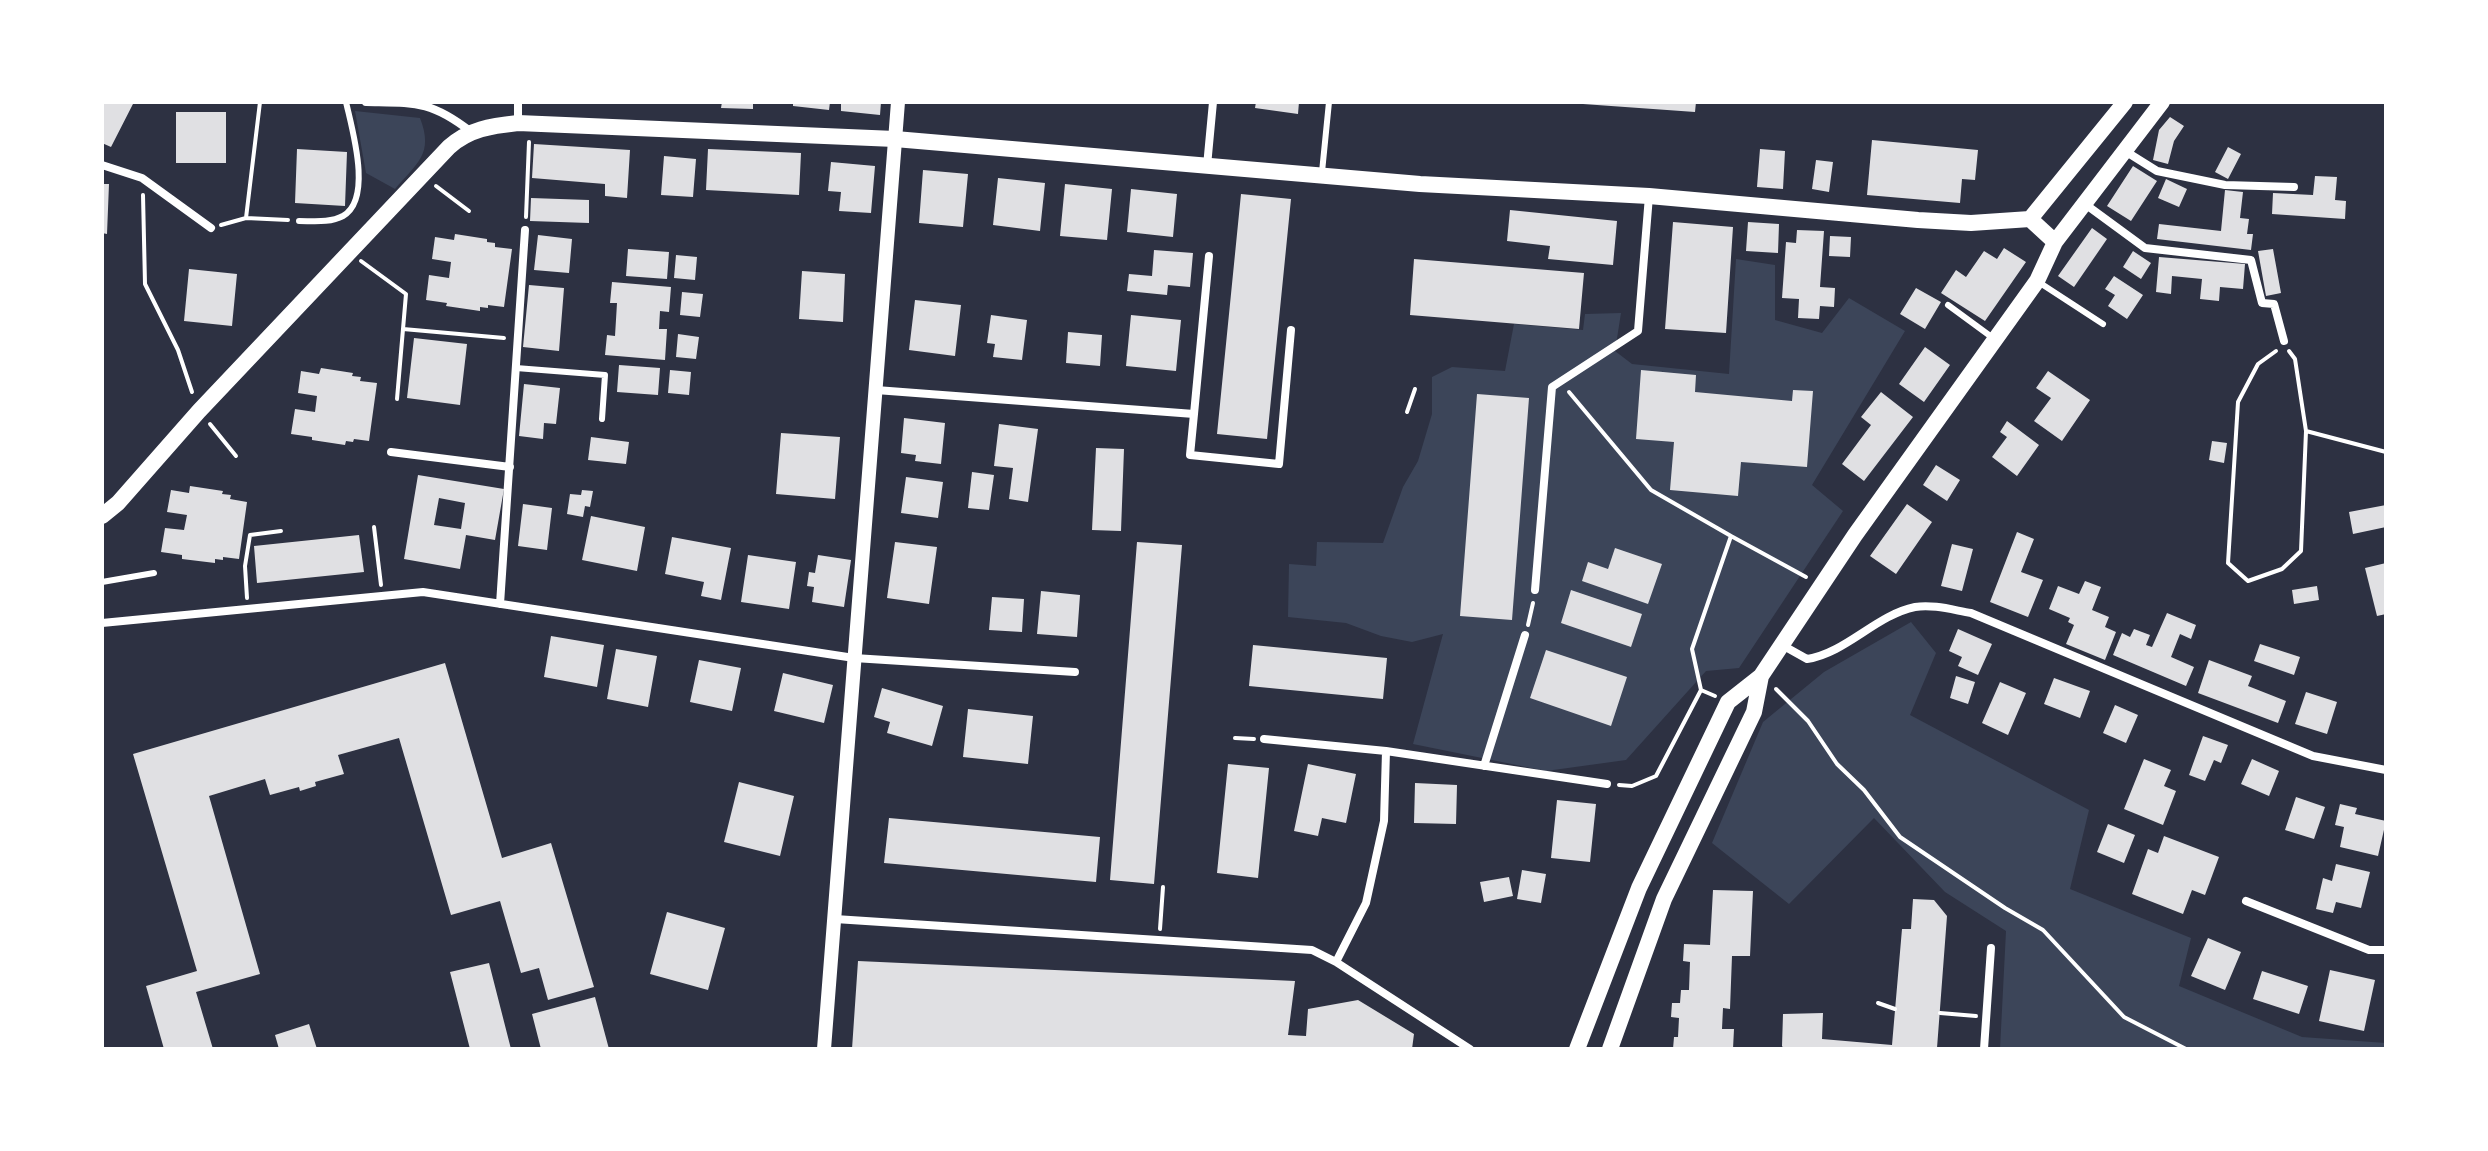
<!DOCTYPE html>
<style>
body{margin:0}
#map{position:relative;width:2488px;height:1151px;overflow:hidden;background:#2d3142;font-family:Signika,sans-serif}
canvas{display:block}
.frame{position:absolute;inset:0;border:104px solid #fff;pointer-events:none}
</style>
<div id="map">
<canvas width="2488" height="1151"></canvas>
<div class="frame"></div>
</div>
<script>
const context = document.querySelector('canvas').getContext('2d');
context.lineJoin = 'round';
function paint(path, color) {
  context.fillStyle = color;
  context.fill(path, 'evenodd');
}
function trace(path, color, width, dash) {
  context.strokeStyle = color;
  context.lineWidth = width;
  context.lineCap = dash ? 'butt' : 'round';
  context.setLineDash(dash || []);
  context.stroke(path);
}
const green = new Path2D(`
 M355,111L420,118C434,154 417,163 395,189L366,173Z
 M1736,259L1775,265V320L1822,333L1849,298L1905,331L1812,485L1843,511L1739,668L1706,671L1626,760L1546,771L1413,744L1443,634L1412,642L1381,636L1346,623L1288,617L1289,564L1316,566L1317,542L1383,543L1403,487L1418,461L1432,414V377L1452,367L1505,371L1514,324L1583,330L1585,314L1621,313L1615,351L1632,364L1729,374Z
 M1911,622L1936,653L1910,715L2089,810L2070,889L2191,938L2179,986L2302,1037L2386,1043V1049H2000L2006,931L1945,892L1874,818L1789,904L1712,843L1763,722L1824,672Z`);
const building = new Path2D(`
 M103,102H134L111,147L102,143Z
 M722,102H753V109L721,108Z
 M793,102H830L829,110L793,106Z
 M841,102H881L880,115L841,111Z
 M1256,102H1299L1298,114L1255,108Z
 M1583,102H1696L1695,112L1583,104Z
 M176,112H226V163H176Z
 M2170,117L2184,126L2174,141L2168,164L2153,160L2159,130Z
 M1872,140L1978,150L1975,180L1962,179L1960,203L1867,195Z
 M534,144L630,150L627,198L605,196V184L532,178Z
 M2228,147L2241,154L2228,179L2215,172Z
 M297,149L347,152L345,206L295,203Z
 M708,149L801,153L799,195L706,190Z
 M1760,149L1785,151L1783,189L1757,187Z
 M664,156L696,159L693,197L661,195Z
 M1816,160L1833,162L1829,192L1812,189Z
 M831,162L875,166L871,213L839,211L841,192L828,191Z
 M2133,166L2157,181L2131,221L2107,206Z
 M923,170L968,174L963,227L919,223Z
 M2315,176L2337,177L2335,200L2346,201L2345,219L2272,214L2273,193L2313,195Z
 M998,178L1045,183L1040,231L993,225Z
 M2166,179L2187,189L2179,207L2158,198Z
 M102,184H109L107,234L102,233Z
 M1065,184L1112,189L1107,240L1060,236Z
 M1131,189L1177,194L1173,237L1127,232Z
 M2225,190L2243,192L2240,218L2249,219L2247,234H2253L2251,250L2157,239L2159,224L2221,231Z
 M1241,194L1291,199L1267,439L1217,434Z
 M531,198L589,200V223L530,221Z
 M1510,210L1617,221L1613,265L1548,259L1550,246L1507,241Z
 M1673,222L1733,227L1726,333L1665,329Z
 M1748,222L1779,224L1778,253L1746,251Z
 M2092,228L2107,239L2074,287L2058,276Z
 M1797,230L1824,231L1820,287L1835,288L1834,307L1820,306L1819,319L1798,318L1799,299L1782,298L1786,242L1796,243Z
 M455,234L487,239V242L495,243V247L512,249L504,307L488,305V308L480,307V311L446,306L447,303L426,300L429,275L449,278L451,262L432,259L435,237L454,240Z
 M538,235L572,239L569,273L534,270Z
 M1830,236L1851,237L1850,257L1829,256Z
 M2004,248L2026,262L1985,321L1941,293L1956,270L1966,277L1984,251L1997,259Z
 M628,249L669,252L667,279L626,276Z
 M2273,249L2281,293L2266,296L2258,251Z
 M1154,250L1193,253L1190,287L1168,285L1167,295L1127,291L1129,274L1152,276Z
 M2133,251L2151,263L2141,279L2123,267Z
 M676,255L697,257L695,280L674,278Z
 M2159,257L2245,264L2243,289L2220,287L2219,301L2200,299L2202,279L2172,276L2171,294L2156,292Z
 M1414,259L1584,273L1579,329L1410,315Z
 M189,269L237,274L232,326L184,321Z
 M802,271L845,274L843,322L799,319Z
 M2114,276L2143,295L2127,319L2108,306L2115,295L2105,289Z
 M612,282L671,287L669,312L660,311L659,329H667L665,360L605,355L607,335L615,336L617,303H610Z
 M529,285L564,288L559,351L523,347Z
 M1916,288L1941,302L1925,329L1900,314Z
 M682,292L703,294L700,317L680,315Z
 M915,300L961,305L955,356L909,350Z
 M991,315L1027,320L1022,360L993,357L995,344L987,343Z
 M1131,315L1181,320L1176,371L1126,366Z
 M1068,332L1102,335L1100,366L1066,363Z
 M678,334L699,337L696,359L676,357Z
 M414,338L467,344L460,405L407,398Z
 M1925,347L1950,365L1924,402L1899,384Z
 M619,365L660,368L658,395L617,392Z
 M321,368L353,373L352,376L361,377L360,381L377,383L369,441L354,439L353,442L346,441L345,445L312,440V437L291,434L295,409L315,412L317,396L298,393L301,371L319,374Z
 M670,370L691,372L689,395L668,393Z
 M1641,370L1696,375L1695,392L1792,401L1793,390L1813,391L1807,467L1741,462L1738,496L1670,490L1674,442L1636,439Z
 M2048,371L2090,400L2062,441L2034,421L2051,398L2036,388Z
 M524,384L560,388L556,424L544,423L543,439L519,436Z
 M1881,392L1913,417L1864,481L1842,464L1871,425L1861,417Z
 M1477,394L1529,398L1512,620L1460,616Z
 M904,418L945,423L941,464L915,461L916,455L901,453Z
 M2007,421L2039,445L2017,476L1992,457L2007,437L2000,432Z
 M999,424L1038,429L1028,502L1009,499L1013,468L994,466Z
 M781,433L840,437L835,499L776,494Z
 M591,437L629,442L626,464L588,460Z
 M2212,441L2227,443L2224,463L2209,460Z
 M1096,448L1124,449L1121,531L1092,530Z
 M1936,465L1960,480L1947,501L1923,485Z
 M972,472L994,475L989,510L968,508Z
 M418,475L504,489L495,540L466,535L460,569L404,559ZM439,498L465,503L461,529L434,525Z
 M906,477L943,482L938,518L901,513Z
 M190,486L223,491L222,494L231,495L230,499L247,502L239,559L223,557V560L215,559V563L182,559V555L161,552L165,528L184,530L187,515L167,512L171,490L189,493Z
 M582,490L593,491L590,507L585,506L583,517L567,514L570,494L581,495Z
 M523,504L552,508L547,550L518,546Z
 M1907,504L1932,522L1896,574L1870,556Z
 M2386,505V527L2353,534L2349,512Z
 M591,516L645,527L637,571L582,560Z
 M2017,532L2034,539L2021,572L2043,580L2028,617L1990,602Z
 M359,535L364,572L257,583L254,546Z
 M672,537L731,548L721,600L701,596L704,582L665,574Z
 M895,542L937,547L929,604L887,598Z
 M1137,542L1182,545L1154,884L1110,880Z
 M1952,544L1973,549L1962,591L1941,586Z
 M1615,548L1662,564L1648,604L1582,581L1588,562L1608,569Z
 M748,555L796,562L789,609L741,602Z
 M818,555L851,560L844,607L812,602L814,587L807,586L809,572L815,573Z
 M2386,563V614L2377,616L2365,568Z
 M2085,581L2101,587L2092,610L2109,617L2105,627L2116,632L2105,660L2066,644L2074,625L2068,622L2070,618L2049,609L2058,586L2079,594Z
 M2317,586L2319,600L2294,604L2292,590Z
 M1571,590L1642,614L1631,647L1561,623Z
 M1041,591L1080,595L1077,637L1037,634Z
 M992,597L1024,599L1022,632L989,630Z
 M2167,613L2196,625L2191,639L2180,634L2171,657L2194,667L2186,686L2113,655L2122,633L2130,637L2134,629L2150,635L2146,645L2152,647Z
 M1958,629L1992,644L1978,675L1958,666L1962,657L1949,651Z
 M551,636L604,645L597,687L544,677Z
 M2260,644L2300,657L2294,675L2254,661Z
 M1253,645L1387,658L1383,699L1249,686Z
 M616,649L657,656L648,707L607,699Z
 M1546,650L1627,677L1611,726L1530,698Z
 M699,660L741,668L732,711L690,702Z
 M2209,660L2252,676L2248,686L2286,701L2278,723L2198,693Z
 M445,663L502,858L551,843L594,987L548,1000L539,968L521,973L500,901L451,915L399,738L338,755L344,774L315,782L316,786L300,791L299,787L270,795L265,779L209,796L260,974L196,992L213,1049H164L146,986L197,971L133,754Z
 M783,673L833,685L824,723L774,711Z
 M1956,676L1975,682L1968,704L1950,698Z
 M2054,678L2090,691L2080,718L2044,704Z
 M2000,682L2026,693L2008,735L1982,723Z
 M882,688L943,706L932,746L887,733L890,722L874,717Z
 M2306,692L2337,702L2327,734L2295,724Z
 M2115,705L2138,715L2126,743L2103,733Z
 M968,709L1033,716L1028,764L963,757Z
 M2203,736L2228,745L2221,763L2214,760L2205,781L2189,775Z
 M2144,759L2171,770L2164,786L2176,791L2163,825L2124,809Z
 M2252,759L2279,771L2269,796L2241,784Z
 M1228,764L1269,768L1258,878L1217,873Z
 M1308,764L1356,774L1346,823L1322,818L1318,836L1294,831Z
 M739,782L794,796L780,856L724,842Z
 M1415,783L1457,785L1456,824L1414,823Z
 M2296,797L2325,807L2314,839L2285,830Z
 M1557,800L1596,804L1590,862L1551,858Z
 M2340,804L2357,808L2355,814L2386,821L2378,856L2340,847L2344,827L2335,825Z
 M889,818L1100,837L1096,882L884,863Z
 M2108,824L2135,835L2124,863L2097,852Z
 M2164,836L2219,857L2205,895L2192,890L2183,914L2132,894L2148,849L2158,853Z
 M2336,864L2370,872L2361,908L2336,902L2333,913L2316,909L2323,878L2332,881Z
 M1522,870L1546,874L1541,903L1517,899Z
 M1509,877L1513,896L1484,902L1480,882Z
 M1713,890L1753,891L1750,956H1732L1730,1009L1723,1008L1722,1029H1734L1733,1049H1673L1674,1037H1678L1679,1018L1671,1017L1672,1003H1680L1681,990H1689L1690,962L1683,961L1684,944L1710,945Z
 M1913,899L1934,900L1947,916L1937,1048L1784,1049L1782,1046L1783,1014L1823,1013L1822,1039L1892,1045L1902,929H1911Z
 M667,912L725,928L708,990L650,974Z
 M2208,938L2241,952L2225,990L2191,976Z
 M858,961L1295,981L1288,1035L1306,1036L1308,1009L1358,1000L1414,1034L1412,1049H852Z
 M489,963L511,1049H470L450,972Z
 M2330,970L2375,980L2364,1031L2319,1021Z
 M2262,971L2308,986L2299,1014L2253,999Z
 M595,997L609,1049H541L532,1014Z
 M309,1024L317,1049H279L275,1035Z`);
const path = new Path2D(`
 M436,186L469,211
 M143,195L145,284L178,350L192,392
 M526,217L529,142
 M246,218L260,102
 M221,225L246,218L288,220
 M361,261L406,294L397,399
 M403,329L504,338
 M2276,351L2258,364L2238,402L2228,563L2248,581L2282,569L2301,551L2306,431L2386,452
 M2289,351L2295,359L2306,431
 M1569,392L1651,490L1731,536L1692,649L1701,690
 M1407,412L1415,389
 M210,424L236,456
 M374,527L381,585
 M1731,536L1806,577
 M247,598L245,566L250,535L281,531
 M1528,625L1533,603
 M1776,689L1808,721L1837,764L1864,790L1900,837L2005,908L2043,930L2124,1017L2186,1049
 M1235,738L1254,739
 M1619,785L1632,786L1656,776L1701,690L1715,696
 M1160,929L1163,887
 M1878,1003L1895,1009
 M1940,1013L1976,1016`);
const service = new Path2D(`
 M1322,172L1329,102
 M299,221C314,221 330,223 343,216C373,199 352,129 346,102
 M2037,281L2103,324
 M1948,305L1993,338
 M516,368L605,375L602,419
 M102,582L154,573`);
const minor = new Path2D(`
 M366,102C414,103 430,100 470,131
 M518,123V102
 M2125,151L2157,171L2225,185L2294,187
 M102,165L142,178L211,228
 M1207,166L1213,102
 M2085,204L2145,248L2251,260L2262,303L2274,304L2284,341
 M876,390L1194,414L1209,256
 M1194,414L1190,455L1279,464L1291,330
 M391,452L510,467
 M1535,590L1552,387L1638,331L1649,196
 M500,604L525,230
 M102,623L423,592L854,658L1075,672
 M1782,645L1807,659C1846,653 1876,615 1915,607C1933,604 1953,610 1971,613L2313,756L2386,770
 M1264,739L1386,751L1607,784
 M1484,766L1525,635
 M2246,901L2369,950H2386
 M835,919L1312,950L1336,962L1470,1049
 M1336,962L1366,903L1384,821L1386,751
 M1984,1049L1991,948`);
const tertiary = new Path2D(`
 M824,1049L898,102`);
const secondary = new Path2D(`
 M2030,219L2125,102
 M2030,219L2055,242
 M102,516L118,503L199,411L449,147C469,129 491,126 518,123L895,139L1420,184L1649,196L1918,220L1971,223L2030,219
 M1577,1049L1639,888L1728,702L1761,676L1855,535L2037,281L2055,242L2162,102
 M1610,1049L1664,899L1754,712L1761,676`);
paint(green, '#3c4559');
paint(building, '#e0e0e3');
trace(path, '#fff', 4);
trace(service, '#fff', 6);
trace(minor, '#fff', 8);
trace(tertiary, '#fff', 14);
trace(secondary, '#fff', 16);
</script>
